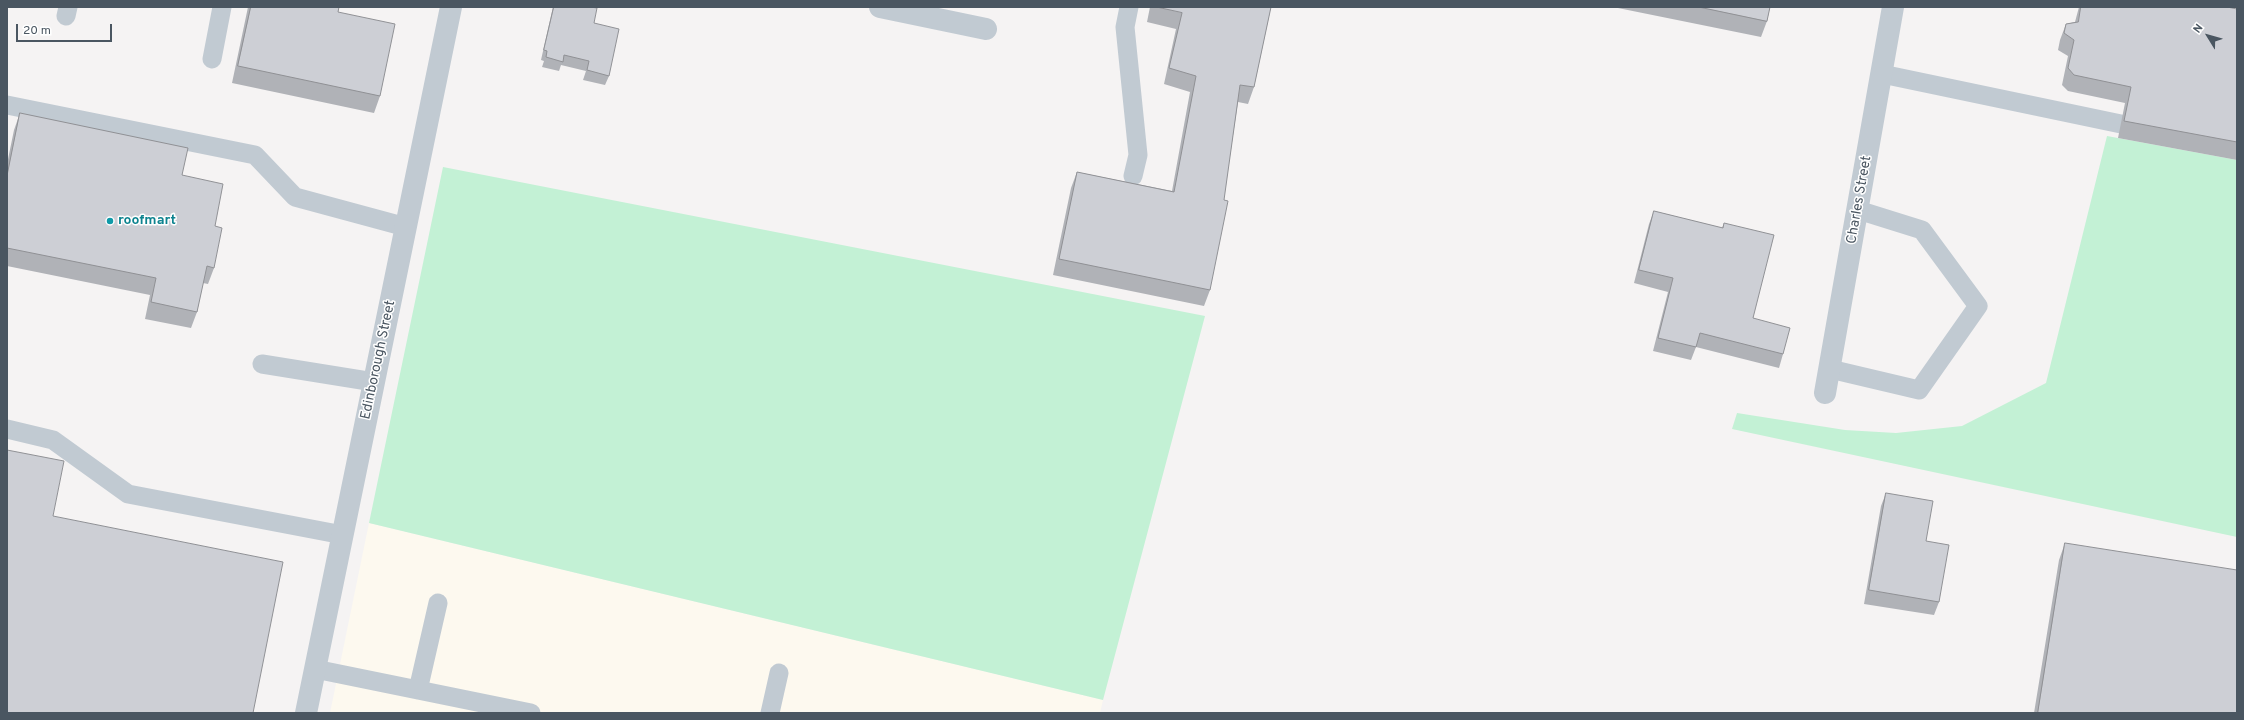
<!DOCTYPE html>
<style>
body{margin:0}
#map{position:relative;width:2244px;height:720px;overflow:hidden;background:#f5f3f3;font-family:Overpass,sans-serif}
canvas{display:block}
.frame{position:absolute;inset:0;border:8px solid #4a5661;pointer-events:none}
.north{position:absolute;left:2188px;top:16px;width:40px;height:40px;-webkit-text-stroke:3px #fff;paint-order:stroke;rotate:307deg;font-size:11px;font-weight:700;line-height:16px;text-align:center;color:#4a5661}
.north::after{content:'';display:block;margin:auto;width:14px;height:18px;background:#4a5661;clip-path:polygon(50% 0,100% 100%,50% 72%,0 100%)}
.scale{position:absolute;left:16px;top:24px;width:96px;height:18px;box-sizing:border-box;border:2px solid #4a5661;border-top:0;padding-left:5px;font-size:12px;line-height:14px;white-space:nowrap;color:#4a5661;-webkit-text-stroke:3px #fff;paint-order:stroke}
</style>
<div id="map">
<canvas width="2244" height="720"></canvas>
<div class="frame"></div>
<div class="north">N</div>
<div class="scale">20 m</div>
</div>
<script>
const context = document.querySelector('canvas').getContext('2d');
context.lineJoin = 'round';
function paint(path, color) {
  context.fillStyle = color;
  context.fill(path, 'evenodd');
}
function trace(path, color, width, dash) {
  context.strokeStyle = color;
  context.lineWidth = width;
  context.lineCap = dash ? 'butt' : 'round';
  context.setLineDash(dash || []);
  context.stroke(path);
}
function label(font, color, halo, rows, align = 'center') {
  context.font = font + ' Overpass,sans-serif';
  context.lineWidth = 3;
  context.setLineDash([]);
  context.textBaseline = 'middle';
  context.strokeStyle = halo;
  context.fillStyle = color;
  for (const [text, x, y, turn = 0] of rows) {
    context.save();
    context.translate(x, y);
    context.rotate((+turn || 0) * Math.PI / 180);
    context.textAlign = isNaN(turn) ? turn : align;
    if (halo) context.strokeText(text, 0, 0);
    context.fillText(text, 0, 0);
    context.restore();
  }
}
const commercial = new Path2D(`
 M369,523L1103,700L1100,713H330Z`);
const green = new Path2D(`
 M2107,136L2237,160V537L1732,429L1737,413L1845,430L1896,433L1962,426L2046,383Z
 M443,167L1205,316L1103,700L369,523Z`);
const service = new Path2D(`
 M1129,7L1125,27L1138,155L1133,176
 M66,16L68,7
 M212,59L222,7
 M1882,74L2121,124
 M7,105L255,155L295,197L406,227
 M262,364L374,382
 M1830,369L1919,390L1978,306L1922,230L1858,210
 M7,429L53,440L128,494L343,535
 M315,669L531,713
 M418,690L438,603
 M770,713L779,673`);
const minor = new Path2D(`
 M880,7L986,29
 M1825,393L1893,7
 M306,713L451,7`);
const wall = new Path2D(`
 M248,7H339L338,12L380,96L374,113L232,83Z
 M553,7H591L594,23L609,76L605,85L583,80L586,71L561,65L559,71L542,67L544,61L541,60Z
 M1150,7H1271L1254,87L1248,104L1238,102L1210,290L1204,306L1053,275L1071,188L1077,172L1172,191L1190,92L1164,84L1176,29L1147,22Z
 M1613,7H1770L1767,21L1761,37Z
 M2079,7H2227L2237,9V160L2118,138L2125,103L2068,91L2062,85L2068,56L2058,50L2060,40L2066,24L2075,22Z
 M20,113L182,175L215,226L214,268L208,284L203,283L197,312L191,328L145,319L150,295L7,266V164L14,130Z
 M1654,211L1722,228L1724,223L1753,318L1783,354L1779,368L1696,347L1691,360L1653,351L1668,292L1634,283L1649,224Z
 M1886,493L1926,541L1939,602L1934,615L1864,604L1881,506Z
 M2065,543L2237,713H2034L2059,560Z`);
const building = new Path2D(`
 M251,7H339L338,12L395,24L380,96L238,66Z
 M554,7H591L597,8L594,23L619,29L609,76L587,70L589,61L564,55L563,62L546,57L547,51L544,50Z
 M1157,7H1271L1254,87L1240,85L1224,200L1228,201L1210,290L1059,259L1077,172L1174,192L1196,76L1169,68L1182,13Z
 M1699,7H1770L1767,21Z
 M2081,7H2227L2237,9V142L2124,121L2131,87L2074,75L2068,68L2074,40L2064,33L2066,24L2078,22Z
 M20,113L188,148L182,175L223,184L215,226L222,228L214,268L207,266L197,312L151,302L156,278L7,248V176Z
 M1654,211L1723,228L1724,223L1774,235L1753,318L1790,328L1783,354L1700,333L1696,347L1658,338L1673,278L1639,270Z
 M7,450L64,461L53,516L283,562L253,713H7Z
 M1886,493L1933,501L1926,541L1949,545L1939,602L1869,590Z
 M2065,543L2237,570V713H2038Z`);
const markers = [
 [110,221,4,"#0f9aa8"]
];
const streetNames = [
 ["Charles Street",1860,200,-80],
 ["Edinborough Street",379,360,-78]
];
const cultureNames = [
 ["roofmart",118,221]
];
paint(commercial, '#fdf9ef');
paint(green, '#c3f1d5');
trace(service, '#c1cad2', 19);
trace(minor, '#c1cad2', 22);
paint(wall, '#b0b2b7');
paint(building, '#cdcfd5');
trace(building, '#909195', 1);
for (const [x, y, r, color] of markers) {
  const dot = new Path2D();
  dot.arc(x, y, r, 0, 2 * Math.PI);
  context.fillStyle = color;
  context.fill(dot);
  trace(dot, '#fff', 1.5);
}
label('14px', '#4a5661', '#fff', streetNames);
label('bold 14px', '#0d838f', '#fff', cultureNames, 'left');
</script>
